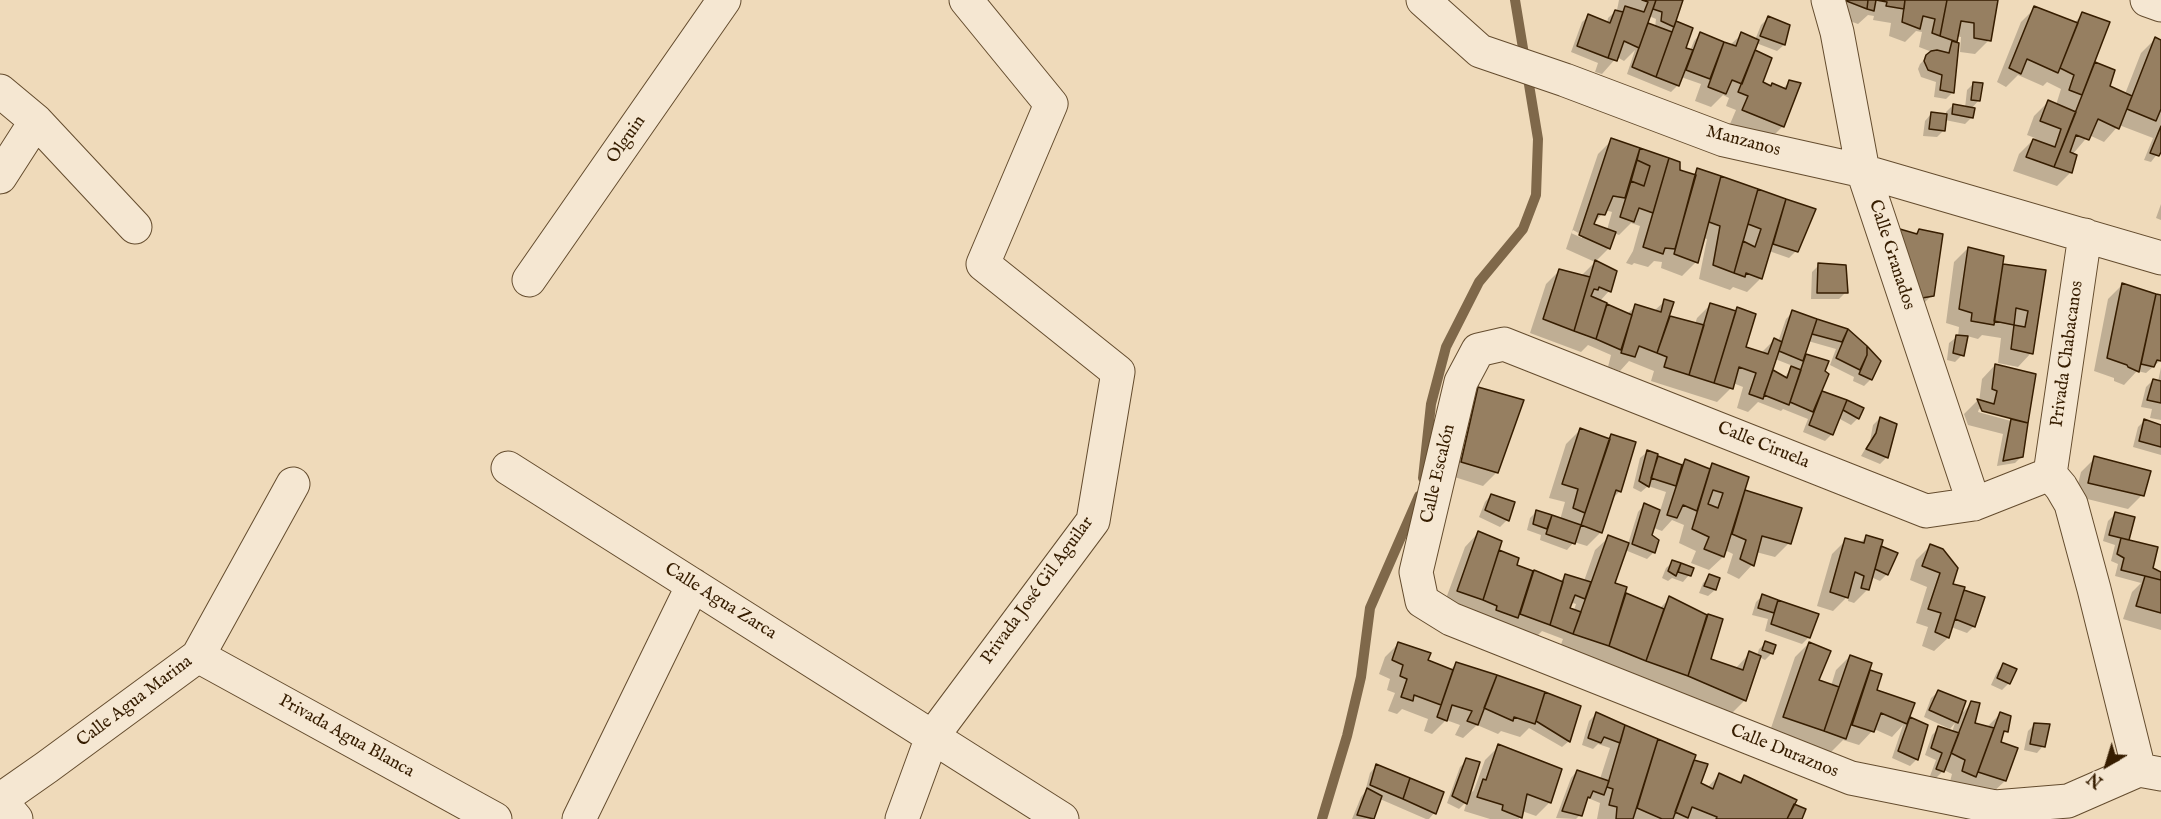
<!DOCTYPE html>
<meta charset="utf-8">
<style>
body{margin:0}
#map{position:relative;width:2161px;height:819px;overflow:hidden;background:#efdaba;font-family:"IM FELL English",serif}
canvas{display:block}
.north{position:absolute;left:2077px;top:735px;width:60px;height:60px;-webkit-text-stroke:4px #f5e7d2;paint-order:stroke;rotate:218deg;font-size:16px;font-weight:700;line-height:24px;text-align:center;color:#361d00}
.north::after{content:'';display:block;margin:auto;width:21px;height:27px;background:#361d00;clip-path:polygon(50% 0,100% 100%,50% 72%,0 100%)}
</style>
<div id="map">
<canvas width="2161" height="819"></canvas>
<div class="north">N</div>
</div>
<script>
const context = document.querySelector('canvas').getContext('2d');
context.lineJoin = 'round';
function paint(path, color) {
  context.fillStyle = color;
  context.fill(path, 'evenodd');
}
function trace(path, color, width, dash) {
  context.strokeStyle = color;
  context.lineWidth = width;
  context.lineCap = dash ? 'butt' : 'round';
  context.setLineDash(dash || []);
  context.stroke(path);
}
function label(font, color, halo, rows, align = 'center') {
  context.font = font + ' "IM FELL English",serif';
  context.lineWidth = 4.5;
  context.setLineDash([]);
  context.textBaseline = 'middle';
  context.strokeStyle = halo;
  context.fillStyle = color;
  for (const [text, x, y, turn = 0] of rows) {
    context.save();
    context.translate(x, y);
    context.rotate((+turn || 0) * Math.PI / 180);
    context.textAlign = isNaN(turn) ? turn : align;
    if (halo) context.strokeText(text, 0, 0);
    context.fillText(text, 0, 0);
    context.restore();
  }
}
const shadow = new Path2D(`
 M1619,0H1682L1674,22L1684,49L1690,51L1694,41L1700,34L1730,45L1742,34L1755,40L1761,25L1768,18L1788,26L1784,45L1777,51L1756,43L1753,51L1761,83L1782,89L1790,82L1783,126L1769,140L1730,124L1736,110L1726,106L1729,98L1723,95L1711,107L1695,101L1701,84L1681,77L1678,85L1671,92L1627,74L1635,50L1624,61L1617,57L1602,74L1595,72L1598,63L1571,52L1582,22L1589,16L1607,23L1608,18L1617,10ZM1649,16L1656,19L1655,27L1646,24Z
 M1832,0H1996L1989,40L1975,54L1960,52L1961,37L1956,36L1954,43L1953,92L1946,99L1934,97L1936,82L1921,77L1918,69L1920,64L1932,52L1919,47L1922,32L1916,31L1905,42L1889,36L1891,23L1873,20L1874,16L1868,15L1858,24L1830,14Z
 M2035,8L2074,23L2083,14L2093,63L2113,71L2108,86L2125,94L2141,53L2155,39L2161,41V149L2151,162L2144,160L2153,138L2119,125L2104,142L2089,135L2072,155L2071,172L2057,186L2013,171L2019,154L2035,138L2027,135L2034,116L2048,102L2056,105L2061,89L2047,82L2043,86L2018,75L2006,87L1997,82L2021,22Z
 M1974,83L1979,100L1971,109L1972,117L1965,124L1945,120L1944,130L1937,137L1923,136L1925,121L1931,114L1946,116V112L1953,105L1965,108L1967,90Z
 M1612,140L1679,163L1678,171L1692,176L1698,170L1814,210L1796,251L1789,258L1769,251L1761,278L1747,292L1733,287L1730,290L1699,279L1707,239L1703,238L1696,262L1682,276L1661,268L1662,262L1654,261L1648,267L1634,263L1632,265L1626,263L1633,251L1640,226L1631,223L1619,235L1614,233L1609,248L1595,262L1609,291L1600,301L1627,314L1636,306L1654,311L1665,301L1668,317L1695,324L1697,318L1711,304L1734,312L1738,309L1744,348L1761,353L1774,340L1778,342L1786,319L1793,312L1847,330L1879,362L1871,379L1864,386L1853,381L1854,377L1830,365L1836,349L1808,341L1804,355L1827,362L1820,392L1862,409L1858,418L1851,425L1838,418L1832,434L1825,441L1803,432L1808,419L1783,409L1781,411L1758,402L1748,412L1737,408L1743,387L1733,383L1731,388L1717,402L1651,381L1654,371L1629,361L1620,371L1608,367L1611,355L1588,345L1581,352L1530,333L1546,284L1560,270L1581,276L1595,262L1566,249L1598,154ZM1605,210L1612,212L1607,230L1593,225ZM1573,230L1582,235V238L1571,233ZM1775,359L1793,366L1784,378L1773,372L1769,376Z
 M2161,204V220L2156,218Z
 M1919,230L1932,295L1918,309L1915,234Z
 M1968,248L2001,265L2044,272L2031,353L2018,367L1998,363L2001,338L1982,335L1978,339L1967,336L1962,355L1955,362L1947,360L1949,343L1958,336L1959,327L1946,323L1954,262Z
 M1819,265L1846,292L1839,299H1811L1812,272Z
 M2122,285L2154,297L2156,295L2161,297V360L2146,373L2137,371L2124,385L2114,381V378L2094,371L2108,299Z
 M1995,365L2035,375L2022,456L2015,463L1997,466L2003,434L1968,425L1964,414L1977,401L1979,402L1982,379ZM1979,409L2014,418L2011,421L1978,412Z
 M2161,367V420L2150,418L2152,409L2141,407L2146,387L2153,380L2158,382Z
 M1478,389L1497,472L1483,486L1448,475L1465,402Z
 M1880,418L1887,457L1880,464L1861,456L1870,441L1873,425Z
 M2144,421L2161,426V455L2133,447L2138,427Z
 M1580,430L1608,440L1612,436L1620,491L1612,499L1601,532L1587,546L1574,542L1567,550L1540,540L1541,535L1527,530L1530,518L1537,511L1560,520L1565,502L1549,498L1566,444Z
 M1647,452L1680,465L1685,461L1708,469L1712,465L1743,491L1800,509L1789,543L1775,557L1756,552L1752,565L1739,579L1727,573L1733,554L1725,550L1723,557L1709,570L1691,563L1696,551L1679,543L1684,525L1672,520L1662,531L1654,528L1650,536L1654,552L1647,559L1625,550L1613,584L1624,593L1659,609L1670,598L1683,607L1721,620L1710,660L1735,669L1750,653L1757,656L1759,649L1766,643L1772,653L1765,660L1759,657L1745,700L1731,714L1673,689L1560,647L1563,639L1542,631L1535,638L1444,604L1465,547L1478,533L1515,566L1559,582L1566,576L1584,581L1595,550L1609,537L1628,544L1638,512L1644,505L1660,511L1666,492L1648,486L1641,492L1633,488L1640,458ZM1570,602L1576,604L1574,610L1568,608Z
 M2095,458L2142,495L2128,509L2075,496L2081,472Z
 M1491,495L1507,520L1500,527L1479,517L1485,502Z
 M2115,514L2128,541L2151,569L2161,573V630L2123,619L2132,592L2141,583L2115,576L2118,564L2111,561L2115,545L2103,541L2108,521Z
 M1866,537L1880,547L1887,574L1880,581L1871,577L1867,590L1854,603L1848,601L1849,595L1833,611L1817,606L1832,554L1846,540L1859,544Z
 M1930,546L1951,585L1983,598L1974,626L1967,633L1951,627L1948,638L1934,651L1922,646L1928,627L1916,623L1927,587L1910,580L1916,560Z
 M1673,562L1692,569L1689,575L1683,582L1672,578L1668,581L1662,578L1666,568Z
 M1710,576L1718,579L1715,590L1708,596L1699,593L1703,583Z
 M1763,595L1817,615L1809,637L1802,644L1765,631L1768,619L1752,615L1756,602Z
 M1399,643L1426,661L1450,670L1457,663L1545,694L1569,741L1562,747L1529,728L1520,737L1501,731L1498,734L1477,725L1463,738L1455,735L1460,725L1446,720L1432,734L1424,731L1428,719L1402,709L1397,714L1388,711L1395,693L1387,690L1390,679L1379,674L1385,657Z
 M1809,643L1817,681L1831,686L1836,670L1850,656L1868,671L1880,675L1876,690L1906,723L1910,719L1917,759L1910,766L1892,758L1903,725L1892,737L1874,729L1859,745L1843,740L1831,752L1770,731L1795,657Z
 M2003,665L2009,683L2002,690L1991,685L1997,672Z
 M1938,692L1959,716L1972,703L1973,724L1986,728L2000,714L2006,731L2001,736L2000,743L2005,781L1991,794L1949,785L1952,774L1944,770L1936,778L1930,776L1936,760L1925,755L1932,735L1939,728L1952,732L1955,723L1950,729L1924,717L1931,698Z
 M1596,714L1694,756L1693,761L1700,784L1707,788L1719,775L1738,783L1744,777L1792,805L1800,819H1597L1600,803L1588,798L1580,815L1576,819L1556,818L1571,778L1577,771L1600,779L1610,748L1598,744L1593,749L1582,745L1589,721Z
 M2035,724L2043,746L2037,753L2024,750L2028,731Z
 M1499,746L1550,802L1536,816L1522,811L1519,819H1490L1464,811L1467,801L1459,809L1447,803L1460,767L1467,760V797L1474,790L1485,760Z
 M1376,766L1434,813L1429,819H1426L1380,799L1372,819H1352L1361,797L1365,792L1370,773Z`);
const stream = new Path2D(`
 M1423,478L1431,404L1446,347L1479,282L1523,229L1536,195L1538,139L1515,0
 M1322,819L1347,736L1361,677L1370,608L1419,496`);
const building = new Path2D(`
 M1642,0H1656L1639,48L1624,41L1617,61L1608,58L1625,6L1644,12L1648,2Z
 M1656,0H1683L1674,27L1661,21L1662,12L1653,9Z
 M1844,0H1868L1867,9Z
 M1868,0H1905L1904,9L1886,6L1887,2L1876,0L1874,11L1867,9Z
 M1905,0H1947L1940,36L1932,33L1935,19L1923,16L1920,29L1902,22Z
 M1947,0H1998L1991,41L1974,38V23L1961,21L1957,42L1940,36Z
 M2034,6L2078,23L2058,73L2027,59L2021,74L2009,68Z
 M1615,10L1623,12L1608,58L1577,46L1588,14L1610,23Z
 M2082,12L2110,22L2082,95L2069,90L2074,75L2060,68Z
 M1768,16L1790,25L1785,45L1760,36Z
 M1676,21L1693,28L1686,48L1693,50L1679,86L1656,77Z
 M1648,23L1672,32L1656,77L1632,67Z
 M1700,32L1724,42L1710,79L1686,70Z
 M1741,32L1759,40L1742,84L1732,80L1726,94L1708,87L1724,42L1736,46Z
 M2155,37L2161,40V109L2156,121L2127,109Z
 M1952,41L1959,43L1954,93L1940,90L1942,75L1928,70L1924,61L1926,55L1931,51L1937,50L1949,53Z
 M1755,50L1772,58L1763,82L1771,86L1772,83L1786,89L1789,80L1801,83L1784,127L1742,110L1748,96L1738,92Z
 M2095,62L2115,70L2110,86L2132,96L2119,129L2098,119L2089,140L2076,135L2070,152L2077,155L2072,173L2054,167Z
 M1973,82L1983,83L1980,101L1971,100Z
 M2048,100L2076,112L2054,167L2026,157L2033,139L2055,147L2061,129L2040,121Z
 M1953,104L1975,108L1973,118L1952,114Z
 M1931,112L1947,114L1945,131L1929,129Z
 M2161,126V152L2159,156L2150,153Z
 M1611,138L1640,148L1625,198L1613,196L1605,215L1598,214L1594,224L1616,232L1610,249L1579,235Z
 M1640,148L1669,158L1653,213L1639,208L1634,222L1620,217L1631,181L1644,186L1650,166L1637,160Z
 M1669,158L1680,162V170L1696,175L1675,249L1665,248L1663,254L1643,247Z
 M1637,160L1650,166L1644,186L1631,181Z
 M1697,168L1721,176L1698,263L1674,254Z
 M1721,176L1758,189L1734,273L1713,265L1720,226L1709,222Z
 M1758,189L1786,199L1762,279L1746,273L1745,277L1734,273L1743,241L1755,247L1761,229L1748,224Z
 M1786,199L1816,209L1798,252L1773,244Z
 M1893,227L1917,234L1919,229L1943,234L1934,296L1922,298Z
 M1968,247L2004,256L1994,325L1971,321L1972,313L1959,309Z
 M1595,260L1617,271L1611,292L1599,287L1598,290L1594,289L1591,296L1607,303L1596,339L1574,331Z
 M1818,263L1846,265L1848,293H1817Z
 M2003,264L2046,270L2033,354L2011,349L2014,325L1994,321ZM2016,308L2028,311L2025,327L2014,325Z
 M1559,269L1590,277L1574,331L1543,319Z
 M2122,283L2156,294L2139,372L2128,367L2127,365L2107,358Z
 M2156,294L2161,295V361L2157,360L2154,367L2141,364Z
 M1664,299L1674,302L1657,353L1639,346L1635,357L1621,353L1635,304L1661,312Z
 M1710,303L1736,311L1714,383L1689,375Z
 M1607,304L1632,315L1621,350L1596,339Z
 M1737,307L1756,314L1746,347L1768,354L1774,338L1782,342L1763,399L1749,394L1756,373L1739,367L1733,389L1714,383Z
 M1792,310L1817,319L1803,361L1779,351Z
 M1670,316L1704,325L1689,375L1664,367L1667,357L1657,353Z
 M1817,319L1848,329L1842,342L1812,334Z
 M1848,329L1867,346V355L1860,370L1836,358Z
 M1956,335L1968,336L1964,356L1953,353Z
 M1867,346L1881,361L1872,380L1859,374L1867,355Z
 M1806,354L1829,361L1825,371L1829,374L1813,412L1790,402Z
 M1995,364L2036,374L2028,423L1982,411L1977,399L1994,404L1997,391L1992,389Z
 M1791,366L1801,370L1789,405L1764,395L1773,370L1787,378Z
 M2153,379L2161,381V403L2147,400Z
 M1478,387L1524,400L1498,473L1461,462Z
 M1822,391L1847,400L1833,435L1809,425Z
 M1847,400L1864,408L1859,419L1843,410Z
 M1880,417L1897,424L1888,458L1866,449L1876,433Z
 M2011,419L2028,423L2023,457L2003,461Z
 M2144,419L2161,425V447L2139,441Z
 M1580,428L1610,439L1585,513L1573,508L1578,489L1562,484Z
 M1611,434L1636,442L1621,492L1616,490L1602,533L1581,525Z
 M1647,450L1658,454L1649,487L1639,481Z
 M1658,456L1682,465L1676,486L1651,478Z
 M2094,456L2151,471L2144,496L2088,483Z
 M1685,459L1710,469L1697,511L1683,505L1677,518L1667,515Z
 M1712,463L1749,477L1724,557L1704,549L1709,537L1692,529ZM1713,490L1723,493L1718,508L1708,504Z
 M1745,490L1802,508L1791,544L1762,536L1754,566L1740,559L1746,540L1732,534Z
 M1491,494L1515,502L1509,521L1485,510Z
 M1644,503L1660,510L1652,535L1659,540L1655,553L1632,544Z
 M1536,510L1552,515L1547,529L1533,524Z
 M2115,512L2135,517L2129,540L2109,535Z
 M1552,515L1581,525L1575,544L1546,534Z
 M1478,531L1502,541L1483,600L1457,591Z
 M1608,535L1629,543L1615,583L1627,587L1609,646L1573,634Z
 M1866,535L1883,540L1869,590L1861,588L1864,576L1855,572L1848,598L1830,592L1845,538L1864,543Z
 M2121,538L2158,547L2153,568L2161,572V580L2121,570L2124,558L2117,554Z
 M1930,544L1943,549L1958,568L1953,584L1965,587L1949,638L1935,632L1941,613L1928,609L1940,573L1922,566Z
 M1881,546L1898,553L1888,575L1875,569Z
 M1499,550L1519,558L1517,565L1533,571L1518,618L1496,610L1497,606L1483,600Z
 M1672,560L1681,563L1676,576L1668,571Z
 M1681,563L1694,568L1691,576L1678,572Z
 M1534,570L1563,582L1550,625L1520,614Z
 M1565,574L1591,582L1585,599L1575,595L1570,608L1581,612L1573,634L1550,625Z
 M1709,574L1720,578L1716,590L1704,586Z
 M2145,576L2161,580V613L2136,606Z
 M1964,590L1985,597L1975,627L1955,619Z
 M1626,593L1664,609L1646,661L1609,646Z
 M1762,594L1778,600L1774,613L1758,608Z
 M1669,596L1707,615L1688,676L1646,661Z
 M1778,600L1819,614L1810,638L1771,624Z
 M1708,614L1723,619L1711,659L1743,670L1749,651L1761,656L1746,701L1688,676Z
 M1765,641L1776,645L1773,654L1762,650Z
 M1398,642L1431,653L1428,660L1453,670L1441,705L1414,695L1413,701L1401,697L1407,679L1400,676L1403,665L1392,660Z
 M1809,642L1831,651L1819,680L1839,687L1824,731L1783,717Z
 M1850,655L1872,663L1846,739L1824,731Z
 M1456,662L1497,675L1478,725L1467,721L1472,711L1452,705L1447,721L1437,717Z
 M2003,663L2017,669L2010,684L1997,678Z
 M1870,670L1882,674L1877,690L1915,703L1907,724L1881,713L1874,732L1852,725Z
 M1497,675L1545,692L1535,724L1514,717L1513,721L1484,708Z
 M1938,690L1966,701L1958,723L1929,710Z
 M1545,692L1581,706L1570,742L1536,721Z
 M1971,701L1980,703L1975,723L1994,728L1976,777L1962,771L1965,760L1951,753Z
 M1596,712L1625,725L1620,743L1604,737L1601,743L1588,738Z
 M2000,712L2011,716L2008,732L2004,731L2001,742L2018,748L2006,781L1978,772Z
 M1910,717L1928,725L1918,760L1898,751Z
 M2034,723L2050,724L2045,747L2030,744Z
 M1625,725L1658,739L1633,819H1616L1617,807L1609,805L1613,789L1607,787Z
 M1938,726L1959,733L1944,772L1936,769L1942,753L1931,748Z
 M1658,739L1696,755L1673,819H1662L1637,808Z
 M1498,744L1562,769L1551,803L1527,794L1522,818L1502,810L1503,805L1477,797L1483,779L1486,780Z
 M1466,758L1480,762L1467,804L1452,796Z
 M1694,760L1708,764L1701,783L1713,789L1719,773L1741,783L1744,775L1797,800L1787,819H1716L1717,817L1692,807L1688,818L1675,812Z
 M1376,764L1410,778L1403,799L1370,785Z
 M1577,770L1609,781L1604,795L1593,791L1590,798L1588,797L1582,816L1562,811Z
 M1410,778L1444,792L1436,814L1403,799Z
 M1367,788L1382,796L1374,819L1357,815Z
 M1794,804L1806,809L1802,819H1787Z`);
const minor = new Path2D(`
 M1423,0L1480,51L1565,80L1724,140L1863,171L2161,258
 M1828,0L1837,32L1863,171L1974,504
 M2147,0L2161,5
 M0,91L36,121L135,227
 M0,177L36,121
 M529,280L724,0
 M508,468L1062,819
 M2050,474L1974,504L1926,511L1504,344L1478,350L1461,382L1416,572L1422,601L1451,619L1851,778L1995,807L2068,801L2139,770L2161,774
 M2050,474L2061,487L2071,504L2094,589L2139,770
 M2050,474L2085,235
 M198,656L495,819
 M16,819L0,800L47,767L198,656L293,484
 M579,819L693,585
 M902,819L932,737L1093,521L1118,372L983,264L1051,104L966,0`);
const streetNames = [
 ["Olguin",627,140,-55],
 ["Manzanos",1743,142,15],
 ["Calle Granados",1891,255,72],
 ["Privada Chabacanos",2068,354,-82],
 ["Calle Ciruela",1763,446,22],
 ["Calle Escalón",1439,474,-77],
 ["Privada José Gil Aguilar",1038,591,-54],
 ["Calle Agua Zarca",720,602,32],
 ["Calle Agua Marina",135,702,-37],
 ["Privada Agua Blanca",346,737,29],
 ["Calle Duraznos",1784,752,22]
];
paint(shadow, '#0003');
trace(stream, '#7f684a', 10);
paint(building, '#967f61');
trace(building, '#361d00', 1.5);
trace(minor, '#644c2e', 35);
trace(minor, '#f5e7d2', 33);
label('18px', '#361d00', '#f5e7d2', streetNames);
</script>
